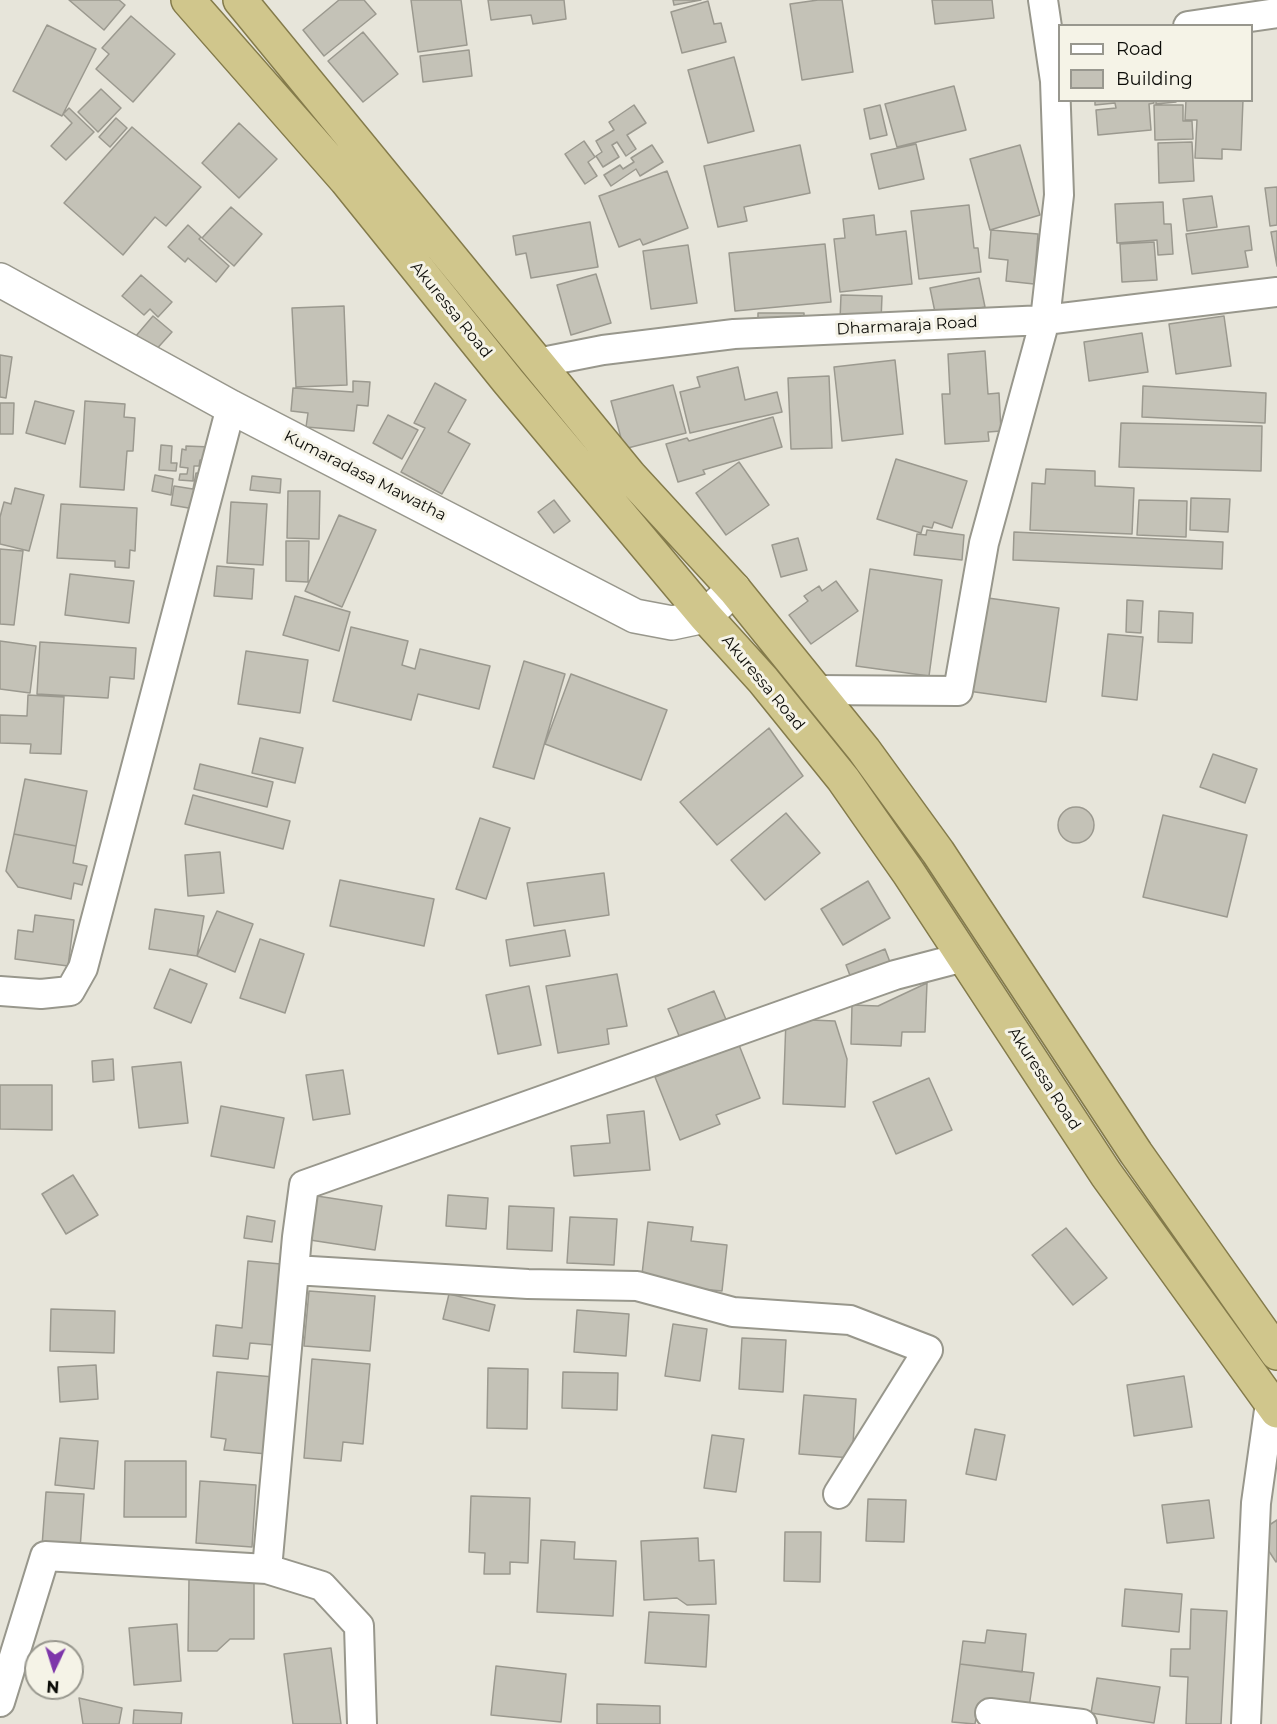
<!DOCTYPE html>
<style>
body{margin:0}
#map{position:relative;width:1277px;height:1724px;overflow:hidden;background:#e7e5da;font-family:Montserrat,sans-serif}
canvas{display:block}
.legend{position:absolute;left:1058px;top:24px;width:195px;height:78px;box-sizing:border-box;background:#f5f3e7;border:2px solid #98978e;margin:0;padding:8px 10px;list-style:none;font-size:18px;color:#0c0c08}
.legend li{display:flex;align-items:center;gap:12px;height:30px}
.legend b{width:30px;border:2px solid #98978e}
.north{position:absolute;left:24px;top:1640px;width:60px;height:60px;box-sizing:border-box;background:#f5f3e7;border:2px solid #98978e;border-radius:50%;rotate:184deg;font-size:16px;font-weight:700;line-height:24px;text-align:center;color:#0c0c08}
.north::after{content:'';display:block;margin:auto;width:21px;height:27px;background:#7d36aa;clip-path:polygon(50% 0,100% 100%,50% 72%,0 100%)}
</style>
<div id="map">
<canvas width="1277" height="1724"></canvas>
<ul class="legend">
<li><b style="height:8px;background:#fff"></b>Road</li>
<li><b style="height:16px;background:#c4c2b7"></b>Building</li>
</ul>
<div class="north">N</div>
</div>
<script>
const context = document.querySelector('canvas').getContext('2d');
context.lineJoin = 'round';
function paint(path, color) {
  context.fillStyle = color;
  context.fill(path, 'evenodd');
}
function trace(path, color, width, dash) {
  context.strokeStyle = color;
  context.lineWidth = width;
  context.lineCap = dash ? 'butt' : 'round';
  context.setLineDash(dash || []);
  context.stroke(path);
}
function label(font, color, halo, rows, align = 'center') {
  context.font = font + ' Montserrat,sans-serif';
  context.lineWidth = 6;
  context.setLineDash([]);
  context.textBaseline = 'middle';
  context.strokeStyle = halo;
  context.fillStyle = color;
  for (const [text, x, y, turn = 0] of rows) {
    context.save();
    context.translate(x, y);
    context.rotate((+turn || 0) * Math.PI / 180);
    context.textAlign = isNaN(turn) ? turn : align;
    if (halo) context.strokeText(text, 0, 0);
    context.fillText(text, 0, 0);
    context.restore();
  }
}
const building = new Path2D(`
 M69,0H119L125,5L104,30Z
 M339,0H364L376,14L324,56L303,30Z
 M411,0H461L467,45L418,52Z
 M488,0H564L566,19L533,24L531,15L491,20Z
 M673,0H701L674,5Z
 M818,0H842L853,72L802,80L790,4Z
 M932,0H992L994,18L935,24Z
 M708,1L714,24L721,23L726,42L682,53L671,12Z
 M131,16L175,54L133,102L96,69L109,54L102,48Z
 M47,25L96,49L62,116L13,91Z
 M363,32L398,74L363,102L328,61Z
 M469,50L472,76L423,82L420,56Z
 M734,57L754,131L708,143L688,70Z
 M954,86L966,130L897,147L885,104Z
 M101,89L121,108L98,132L78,112Z
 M1095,100H1153L1154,103L1149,104L1151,130L1098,135L1096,110L1116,108L1115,103L1095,105Z
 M1156,100H1176V102L1156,104Z
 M1186,100H1243L1241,150L1222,149V159L1195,158L1197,120H1185Z
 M634,105L646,123L627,135L636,149L626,156L617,142L612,145L619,157L603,167L596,156L602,152L596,141L614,130L609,122Z
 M880,105L887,135L870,139L864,109Z
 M1154,105H1183V121H1192L1193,139L1155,140Z
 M69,108L94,132L66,160L51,146L72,123L63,114Z
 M116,118L127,128L110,147L99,137Z
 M239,123L277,159L239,198L202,163Z
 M132,127L201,187L166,226L155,217L123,255L64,203Z
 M584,141L595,157L588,162L597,176L585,184L565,154Z
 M1192,142L1194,181L1159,183L1158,143Z
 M916,144L924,179L879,189L871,154Z
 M652,145L663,162L640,176L636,169L611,186L604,175L620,165L623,169L634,162L631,158Z
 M800,145L810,193L744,207L747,221L718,227L704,166Z
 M1020,145L1040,215L990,230L970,159Z
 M667,171L688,228L643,245L640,239L619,247L599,196Z
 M1277,187V225L1270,226L1265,188Z
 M1212,196L1217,227L1187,231L1183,199Z
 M1163,202L1164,224H1171L1173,254L1158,255L1157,240L1117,243L1115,204Z
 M969,205L974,248H978L981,272L919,279L911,211Z
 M231,207L262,234L234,266L202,238Z
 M874,215L876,235L906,231L912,284L840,292L834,239L845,238L843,219Z
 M590,222L598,267L531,278L526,253L516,255L513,236Z
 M188,225L201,237L199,239L229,266L216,282L188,258L185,262L168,247Z
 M1249,226L1252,250L1245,251L1248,267L1192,274L1186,234Z
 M991,230L1038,234L1034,284L1006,281L1008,260L989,258Z
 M1277,231V266L1271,232Z
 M1154,242L1157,280L1122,282L1120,244Z
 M825,244L831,302L735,311L729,253Z
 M688,245L697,303L651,309L643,251Z
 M596,274L611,323L571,335L557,285Z
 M141,275L172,302L158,317L150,309L144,315L122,296Z
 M979,278L985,307L936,317L930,288Z
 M841,295L882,296L881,321L840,320Z
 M344,306L347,385L296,387L292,308Z
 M758,313H804V329L758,328Z
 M153,316L172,332L153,353L135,337Z
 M1224,316L1231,366L1176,374L1169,324Z
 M1142,333L1148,372L1089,381L1084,342Z
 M985,351L988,394L999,393L1001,431L988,432L989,441L945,444L942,394H950L948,354Z
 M0,355L12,357L6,398L0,397Z
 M895,360L903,434L842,441L834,367Z
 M738,367L745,400L777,392L782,412L690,433L680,392L700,387L697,377Z
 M829,376L832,448L791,449L788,378Z
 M353,381L370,382L368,406L357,405L354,431L306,427L308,413L291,411L293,388L353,392Z
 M435,383L466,400L448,432L470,444L442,494L401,472L425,428L414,423Z
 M673,385L686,433L624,449L611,401Z
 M1143,386L1266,393L1265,423L1142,417Z
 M35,401L74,411L65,444L26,433Z
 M85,401L125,404L124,417L135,418L133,451H127L124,490L80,487Z
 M0,403H14L13,434H0Z
 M388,415L418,430L402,459L373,443Z
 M773,417L782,447L703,470L705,474L678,482L666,444L687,438L689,441Z
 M1121,423L1262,426L1261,471L1119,467Z
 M161,445L172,446L171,463H177L176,471L159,470Z
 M186,446L211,447L210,460H200L199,466H194L193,481L179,480L180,474H187L188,468L180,467L182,449L186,450Z
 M896,459L967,481L952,528L934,522L932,528L923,526L921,533L877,519Z
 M739,462L769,505L726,535L696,493Z
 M1046,469L1095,471V486L1134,488L1132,534L1030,530L1032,483L1045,484Z
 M196,473L207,474L200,510L171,505L174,486L193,489Z
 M155,475L173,479L171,495L152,491Z
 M252,476L281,479L280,493L250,490Z
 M15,488L44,495L29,551L0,544V517L4,502L11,504Z
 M288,491H320L319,539L287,538Z
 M1191,498L1230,499L1228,532L1190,530Z
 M554,500L570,521L554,533L538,512Z
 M1139,500L1187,501L1186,537L1137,535Z
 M231,502L267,504L263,565L227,563Z
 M61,504L137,508L135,551L130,550L129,568L115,567V561L57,558Z
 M339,515L376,530L342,607L305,591Z
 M927,530L964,535L962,560L914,555L917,534L926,535Z
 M1014,532L1223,542L1222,569L1013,560Z
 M798,538L807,570L781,577L772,545Z
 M286,541H309L308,582L286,581Z
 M0,549L23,551L14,625L0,624Z
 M217,566L254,569L252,599L214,596Z
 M870,569L942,580L929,676L856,666Z
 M70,574L134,581L129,623L65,615Z
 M836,581L858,611L811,644L789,615L808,601L804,596L819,586L822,591Z
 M295,596L350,612L339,651L283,635Z
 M981,597L1059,608L1046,702L968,691Z
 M1127,600L1143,601L1141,633L1126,632Z
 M1159,611L1193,613L1192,643L1158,642Z
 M351,627L408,641L402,665L415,669L420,649L490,666L479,709L418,694L411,720L333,701Z
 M1108,634L1143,637L1137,700L1102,696Z
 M0,641L36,646L30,693L0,689Z
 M40,642L136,648L134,679L110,677L108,698L37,694Z
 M246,651L308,660L300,713L238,704Z
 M524,661L565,674L534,779L493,767Z
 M571,674L667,710L641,780L545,744Z
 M28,695L64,697L61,754L30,753L31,744L0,743V715L27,716Z
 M769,728L803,776L717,845L680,802Z
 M260,738L303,748L295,783L252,773Z
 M1213,754L1257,769L1245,803L1200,787Z
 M200,764L273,782L267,807L194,789Z
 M25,779L87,791L76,846L14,834Z
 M193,795L290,821L283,849L185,824Z
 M1058 825a18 18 0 1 1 36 0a18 18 0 1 1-36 0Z
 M786,813L820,853L765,900L731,860Z
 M1163,815L1247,835L1227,917L1143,897Z
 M480,818L510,828L486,899L456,889Z
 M14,834L76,846L73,863L87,866L82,885L74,883L71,899L18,887L6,871Z
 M220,852L224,893L188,896L185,855Z
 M604,873L609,915L534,926L527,883Z
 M340,880L434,899L424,946L330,926Z
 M868,881L890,918L843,945L821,909Z
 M155,909L204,916L197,956L149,949Z
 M217,911L253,924L235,972L197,956Z
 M35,915L74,920L68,966L15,959L18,930L33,932Z
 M565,930L570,956L510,966L506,940Z
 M260,939L304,954L285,1013L240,998Z
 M885,949L893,970L854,986L846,965Z
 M170,969L207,984L191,1023L154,1008Z
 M617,974L627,1026L607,1029L609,1044L558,1053L546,986Z
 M927,983L925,1032H902L901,1046L851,1044L852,1005L878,1006Z
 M529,986L541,1045L498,1054L486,995Z
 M714,991L730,1029L684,1048L668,1009Z
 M786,1019L835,1021L847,1059L845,1107L783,1104Z
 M739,1045L760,1098L716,1115L720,1124L680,1140L655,1077Z
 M113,1059L114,1080L93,1082L92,1061Z
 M181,1062L188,1123L139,1128L132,1067Z
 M343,1070L350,1114L313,1120L306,1075Z
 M929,1078L952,1130L896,1154L873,1102Z
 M0,1085H52V1130L0,1129Z
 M221,1106L284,1118L274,1168L211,1156Z
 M644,1111L650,1170L574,1176L571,1146L610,1143L607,1115Z
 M73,1175L98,1215L66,1234L42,1194Z
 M448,1195L488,1198L486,1229L446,1226Z
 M317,1196L382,1206L375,1250L310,1240Z
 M509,1206L554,1208L552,1251L507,1249Z
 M247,1216L275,1221L272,1242L244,1238Z
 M570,1217L617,1219L614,1265L567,1263Z
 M648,1222L693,1227L691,1241L727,1245L722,1291L641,1283Z
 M1066,1228L1107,1278L1073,1305L1032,1255Z
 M248,1261L281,1264L274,1345L250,1343L248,1359L213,1356L216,1325L242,1328Z
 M309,1291L375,1296L370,1351L304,1346Z
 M449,1294L495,1305L489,1331L443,1319Z
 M51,1309L115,1311L114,1353L50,1351Z
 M577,1310L629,1314L626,1356L574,1352Z
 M673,1324L707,1329L700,1381L665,1376Z
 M742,1338L786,1340L783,1392L739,1389Z
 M312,1359L370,1364L363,1444L343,1442L341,1461L304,1458Z
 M96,1365L98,1399L60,1402L58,1367Z
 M488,1368L528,1369L527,1429L487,1428Z
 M217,1372L274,1377L267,1454L224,1450L226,1439L211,1437Z
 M563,1372L618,1373L617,1410L562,1408Z
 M1184,1376L1192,1427L1134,1436L1127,1385Z
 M804,1395L856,1399L852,1458L799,1454Z
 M975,1429L1005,1435L996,1480L966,1474Z
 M712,1435L744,1439L736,1492L704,1488Z
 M60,1438L98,1441L94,1489L55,1485Z
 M125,1461H186V1517H124Z
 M200,1481L256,1485L252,1547L196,1543Z
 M46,1492L84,1494L80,1549L42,1546Z
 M471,1496L530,1498L528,1563L510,1562V1574H484L485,1553L469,1552Z
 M868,1499L906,1500L904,1542L866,1541Z
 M1209,1500L1214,1538L1167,1543L1162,1505Z
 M1277,1520V1561L1276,1562L1257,1533Z
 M785,1532H821L820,1582L784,1581Z
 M698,1538L699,1561L714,1560L716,1604L687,1605L677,1598L644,1600L641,1541Z
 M541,1540L575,1542L574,1559L616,1561L613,1616L537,1612Z
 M189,1579H254V1639H230L217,1651H188Z
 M1125,1589L1182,1594L1179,1632L1122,1626Z
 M1191,1609L1227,1611L1221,1724H1186L1188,1677L1170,1676L1171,1649H1190Z
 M649,1612L709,1615L706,1667L645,1663Z
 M177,1624L181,1681L134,1685L129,1628Z
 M987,1630L1026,1634L1022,1672L960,1664L963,1641L985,1643Z
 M331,1648L341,1724H293L284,1654Z
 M960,1664L1034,1673L1028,1714L978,1707L975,1724L952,1722Z
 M496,1666L566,1674L561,1722L491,1715Z
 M1097,1678L1160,1687L1154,1723L1091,1713Z
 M79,1698L122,1708L119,1724H83Z
 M597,1704L660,1706V1724H597Z
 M134,1710L182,1713L181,1724H133Z`);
const minor = new Path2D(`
 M1188,26L1277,13
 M537,363L603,350L734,334L1045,320L1277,292
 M814,690L958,691L984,543L1045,320L1059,195L1055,81L1043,0
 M0,991L41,994L70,991L83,968L231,407
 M294,1270L528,1284L637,1286L733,1312L850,1320L928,1350L838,1494
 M0,1702L45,1556L267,1569
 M990,1713L1082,1724
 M362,1724L359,1626L322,1586L267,1569L297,1237L304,1185L895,975L964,957
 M1246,1724L1256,1503L1270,1403`);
const secondary = new Path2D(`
 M0,280L231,407L635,616L672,623L705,616L734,589`);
const trunk = new Path2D(`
 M188,0L346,180L508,381L705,616L763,680L843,779L908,872L1106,1174L1277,1411
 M240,0L630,476L734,589L864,750L938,852L1136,1153L1277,1353`);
const streetNames = [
 ["Akuressa Road",451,310,51],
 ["Dharmaraja Road",907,326,-3],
 ["Kumaradasa Mawatha",365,476,27],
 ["Akuressa Road",763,683,50],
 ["Akuressa Road",1044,1079,57]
];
paint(building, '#c4c2b7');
trace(building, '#9b998f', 1.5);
trace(minor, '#98978c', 32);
trace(secondary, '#98978c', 36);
trace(trunk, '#847b4b', 36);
trace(minor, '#fff', 28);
trace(secondary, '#fff', 33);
trace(trunk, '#d0c68c', 33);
label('16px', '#0c0c08', '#f5f3e7', streetNames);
</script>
